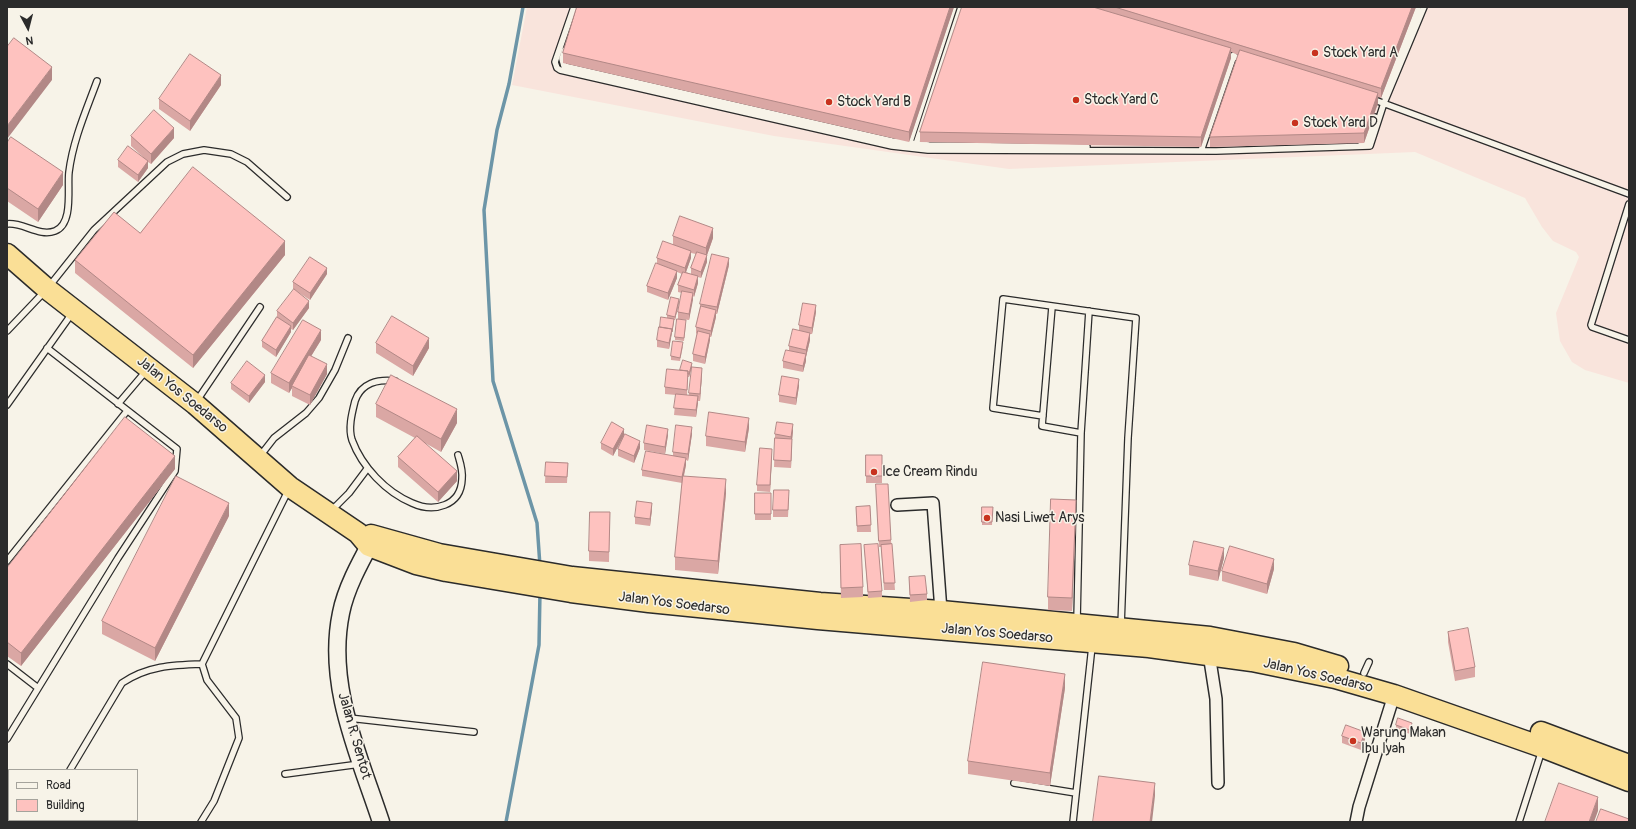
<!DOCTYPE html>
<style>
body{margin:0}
#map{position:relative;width:1636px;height:829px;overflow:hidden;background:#f7f3e8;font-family:Pangolin,sans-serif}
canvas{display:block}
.frame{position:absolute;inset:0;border:8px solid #2b2b2b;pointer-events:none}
.legend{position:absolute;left:8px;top:769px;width:130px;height:52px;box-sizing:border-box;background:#f7f3e8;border:1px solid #a5a39c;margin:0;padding:5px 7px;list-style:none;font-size:12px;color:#2b2b2b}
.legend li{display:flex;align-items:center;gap:8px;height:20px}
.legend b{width:20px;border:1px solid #a5a39c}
.north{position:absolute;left:8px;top:8px;width:40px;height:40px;-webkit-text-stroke:3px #f7f3e8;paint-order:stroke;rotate:173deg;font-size:11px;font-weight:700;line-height:16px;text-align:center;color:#2b2b2b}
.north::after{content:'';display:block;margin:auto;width:14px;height:18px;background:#2b2b2b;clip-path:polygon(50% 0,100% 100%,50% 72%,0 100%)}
</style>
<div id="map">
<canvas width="1636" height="829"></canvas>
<div class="frame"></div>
<ul class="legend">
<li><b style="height:5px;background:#f7f3e8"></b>Road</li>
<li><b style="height:11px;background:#fec2bf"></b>Building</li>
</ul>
<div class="north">N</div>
</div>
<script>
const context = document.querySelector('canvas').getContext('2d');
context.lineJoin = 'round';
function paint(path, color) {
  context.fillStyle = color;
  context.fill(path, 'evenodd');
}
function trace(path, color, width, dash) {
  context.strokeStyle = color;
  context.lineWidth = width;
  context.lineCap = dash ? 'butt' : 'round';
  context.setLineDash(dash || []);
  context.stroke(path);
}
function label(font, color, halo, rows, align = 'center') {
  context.font = font + ' Pangolin,sans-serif';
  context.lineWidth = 3;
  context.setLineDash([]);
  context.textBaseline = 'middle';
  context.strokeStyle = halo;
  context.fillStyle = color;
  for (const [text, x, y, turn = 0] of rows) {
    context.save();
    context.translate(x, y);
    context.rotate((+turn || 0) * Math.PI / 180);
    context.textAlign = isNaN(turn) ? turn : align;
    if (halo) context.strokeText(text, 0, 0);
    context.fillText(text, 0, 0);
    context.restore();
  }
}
const built = new Path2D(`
 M527,7H1629V383L1585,370L1572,362L1560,341L1556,313L1579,257L1576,252L1553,241L1542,227L1525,198L1415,152L1009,169L774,136L512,85Z`);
const stream = new Path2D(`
 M523,7L509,84L497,130L484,210L493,381L537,523L540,566
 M506,822L539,645L540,592`);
const lane = new Path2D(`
 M574,7L555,62L557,68L560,70L892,146L928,150L1216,151L1370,146L1384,103L1424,7
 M565,50L562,59L564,66L892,141L929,145L1087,147
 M1225,54L1244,60
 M1383,96L1418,7
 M1372,99L1629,194
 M916,144L961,7
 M909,145L954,7
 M1361,145L1366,144L1375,117
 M1201,151L1234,55
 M1629,204L1591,325L1592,327L1629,340
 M7,224C23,222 39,237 55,231C74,224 67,187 69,172C73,140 86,111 97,81
 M1052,307L1042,426L1081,433
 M7,331L47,289L94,230L167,162L183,154L204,150L231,154L247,162L287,197
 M395,381C378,379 361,383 355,401C352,413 348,428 352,440C362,467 386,492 412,503C434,513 461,506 462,479C463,470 460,462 458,455
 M196,402L260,307
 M118,404L146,371
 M7,405L73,312
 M1043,416L993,408L1003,299L1136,318L1128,438L1121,626
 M260,456L274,438L306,413L319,398L335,370L348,338
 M331,511L349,493L367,469
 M7,561L127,411
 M1077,621L1081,433L1089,311
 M7,664L38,688
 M1364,673L1369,662
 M349,718L474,732
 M7,739L118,558L175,471L177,449L47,348
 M70,770L122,683C147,666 172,665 202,664
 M285,774L360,764
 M1014,783L1076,793
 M67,820L68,822
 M201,822L214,801L239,738L236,718L207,680L202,664L288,491
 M1073,822L1092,646
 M1519,822L1542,750`);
const street = new Path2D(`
 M897,505L933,503L941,611
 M1209,654L1216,699L1218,783
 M1356,822L1359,807L1394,695`);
const secondary = new Path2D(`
 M375,535C362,559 346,587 341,613C326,685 359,755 381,822`);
const highway = new Path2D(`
 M7,254L47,289L195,404L290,487L358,533L369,546L416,564L446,571L571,592L649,602L818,619L1149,647L1252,661L1335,678L1394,695L1542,747L1629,781
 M371,535L439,554L572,577L820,603L941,611L1210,637L1294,653L1338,666
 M1541,732L1629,765`);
const wall = new Path2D(`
 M577,7H954L909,142L563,63V53Z
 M962,7H1416L1381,98L1378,97V103L1364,143L1210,147V137L1238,55L1231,52V58L1201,147L920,142V132Z
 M221,85L190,131L159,109V99Z
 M131,136L174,138L151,164L148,162V168L138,182L118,167V160L143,157L131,146Z
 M7,143L63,185L38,222L7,201Z
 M140,233L285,255L193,368L75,273V260Z
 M673,236L713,238L707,255V262L701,278L698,277V283L694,297L693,296L689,320L678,319V312L682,293L678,292V285L682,274L677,272V278L668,300L647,292V286L657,264V258L673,244ZM691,253L696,254L691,268V274L686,272L691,258Z
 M729,265L717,314H716V317L711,337H710V340L705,364L693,361V354L697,334L696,333V327L700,308V304Z
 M327,274L310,300L293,289V282Z
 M679,302L675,320H674L669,349L657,347V340L660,327L667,318V315Z
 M309,308L293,330L291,329V332L276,357L262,347V341L277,317V311Z
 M816,312L812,334H810V340L806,357V361L803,372L783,368V361L789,351V346L799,330V325Z
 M686,324L684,341L675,340V337Z
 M321,340L311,356L327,374L310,405L292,396V388L289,393L271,383V373Z
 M376,343L429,348L413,376L376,353Z
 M683,346L680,361L671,360V356Z
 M692,366L689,377H688L687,395H689V393L702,374L700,401H698L696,417L674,415L676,395L665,394V387L680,370Z
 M265,382L249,403L231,389V383Z
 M799,386L796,405L779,402V395Z
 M376,404L457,423L441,452L425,443L457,481L438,502L398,467V457L415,438L376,417Z
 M749,428L745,452L706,446V436Z
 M793,431L792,440L791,468L774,467L775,441V434Z
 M692,434L688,461L686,460V465L684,476L726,493L718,574L675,570V557L682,483L642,476V470L673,456V452Z
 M624,435L640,448L634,463L618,456V449L623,437L613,456L601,449V443Z
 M668,435L665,454L644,450V443Z
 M866,455H882V483H866Z
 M772,456L770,492L757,491V485Z
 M546,462L568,463L567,483H545Z
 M175,469L21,666L7,656V568Z
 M876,484L891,540L895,590H884L881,547H879Z
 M755,493H771V520H755Z
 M789,497L788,517H773V510Z
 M870,506L871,532H857L856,507Z
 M982,507H993L992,525H982Z
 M652,509L650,526L635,524V517Z
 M610,512L609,562L589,561V551Z
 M1076,513L1072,611L1048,610V597Z
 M229,516L155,661L102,634V621Z
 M840,545L863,587V597L841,598Z
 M864,545L882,591V597L868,598Z
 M1224,558L1218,581L1189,575V565Z
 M1274,569L1267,594L1222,581V571Z
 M909,577L927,594V600L910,602Z
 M1448,632L1475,667V677L1455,681L1448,642Z
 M1065,688L1050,786L968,774V761Z
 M1396,725L1412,726L1410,734L1396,729Z
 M1342,736L1365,739L1361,750L1342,743Z`);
const shadedWall = new Path2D(`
 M950,7H954L909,142V132Z
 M1412,7H1416L1381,98V88Z
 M1231,48V58L1201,147V137Z
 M52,67V80L7,139V126Z
 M221,75V85L190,131V121Z
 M1378,93V103L1364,143V133Z
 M174,128V138L151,164V154Z
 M148,161V168L138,182V175Z
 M63,172V185L38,222V209Z
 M713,228V238L706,258V248Z
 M285,241V255L193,368V355Z
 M691,251V258L685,275V268Z
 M707,255V262L701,278V272Z
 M729,258V265L717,314V307Z
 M327,268V274L310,300V293Z
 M677,271V278L668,300V293Z
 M698,276V283L694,297V290Z
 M693,293V300L689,320V314Z
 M679,299V302L675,320V317Z
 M309,301V308L293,330V323Z
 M816,305V312L812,334V328Z
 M716,310V317L711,337V331Z
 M674,319V322L669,349V343Z
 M291,326V332L276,357V350Z
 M321,330V340L293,386H292V388L289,393V383Z
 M810,333V340L806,357V350Z
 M710,334V340L705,364V357Z
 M429,338V348L413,376V366Z
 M806,354V361L803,372V366Z
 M692,363V366L689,377V374Z
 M327,364V374L310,405V395Z
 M702,368V374L700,401V394Z
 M265,375V382L249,403V396Z
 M799,379V386L796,405V398Z
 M698,396V403L696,417V410Z
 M457,409V423L441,452V439Z
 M749,418V428L745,452V442Z
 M793,424V431L792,440L791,468V437Z
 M692,427V434L688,461V454Z
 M624,429V435L613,456V449Z
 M668,429V435L665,454V447Z
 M640,441V448L634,463V456Z
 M772,449V456L770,492V485Z
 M175,456V469L21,666V653Z
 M686,458V465L682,483V477Z
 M457,471V481L438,502V492Z
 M726,479V493L718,574V561Z
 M1076,500V513L1072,611V598Z
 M229,503V516L155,661V648Z
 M652,503V509L650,526V519Z
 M1224,548V558L1218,581V571Z
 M1274,559V569L1267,594V584Z
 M1065,674V688L1050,786V773Z
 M1412,723V726L1410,734V730Z
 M1365,732V739L1361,750V743Z
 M1155,783V796L1152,822H1150Z
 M1598,797V811L1594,822H1589Z`);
const building = new Path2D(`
 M577,7H950L909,132L563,53Z
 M962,7H1093L1231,48L1201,137L920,132Z
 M1115,7H1412L1381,88Z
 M14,38L52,67L7,126V47Z
 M1240,50L1378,93L1364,133L1210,137Z
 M190,54L221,75L190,121L159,99Z
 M154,110L174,128L151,154L131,136Z
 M11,137L63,172L38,209L7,188V143Z
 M128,146L148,161L138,175L118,160Z
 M193,167L285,241L193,355L75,260L114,212L140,233Z
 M680,216L713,228L706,248L673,236Z
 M663,241L691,251L685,268L657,258Z
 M697,252L707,255L701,272L691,268Z
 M712,254L729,258L717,307L700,304Z
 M310,257L327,268L310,293L293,282Z
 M656,263L677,271L668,293L647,286Z
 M683,272L698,276L694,290L678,285Z
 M294,289L309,301L293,323L277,311Z
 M682,291L693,293L689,314L678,312Z
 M671,297L679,299L675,317L667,315Z
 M803,303L816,305L812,328L799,325Z
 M701,306L716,310L711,331L696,327Z
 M392,316L429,338L413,366L376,343Z
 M277,317L291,326L276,350L262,341Z
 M661,317L674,319L672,332V329L660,327Z
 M677,319L686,320L684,338L675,337Z
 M303,320L321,330L289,383L271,373Z
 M659,327L672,329L669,343L657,340Z
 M793,329L810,333L806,350L789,346Z
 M698,331L710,334L705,357L693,354Z
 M673,341L683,342L680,358L671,356Z
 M786,350L806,354L803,366L783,361Z
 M309,355L327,364L310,395L292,386Z
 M683,360L692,363L689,374H688V371L680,370Z
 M247,361L265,375L249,396L231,383Z
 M692,367L702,368L700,394L689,393Z
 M667,369L688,371L687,390L665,387Z
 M391,375L457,409L441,439L376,404Z
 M782,376L799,379L796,398L779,395Z
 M676,394L698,396L696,410L674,408Z
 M709,412L749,418L745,442L706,436Z
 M125,417L175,456L21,653L7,642V568Z
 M612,422L624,429L613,449L601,443Z
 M777,422L793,424L791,437L775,434Z
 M647,425L668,429L665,447L644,443Z
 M676,425L692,427L688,454L673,452Z
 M625,434L640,441L634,456L618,449Z
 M417,436L457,471L438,492L398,457Z
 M775,438L792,439L791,461L774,460Z
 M760,448L772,449L770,485H757Z
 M646,451L686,458L682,477L642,470Z
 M866,455H882V476H866Z
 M546,462L568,463L567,477L545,476Z
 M176,476L229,503L155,648L102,621Z
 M683,476L726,479L718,561L675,557Z
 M876,484H888L891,540L879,541Z
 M774,490H789L788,510H773Z
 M755,493H771V514H755Z
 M1051,499L1076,500L1072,598L1048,597Z
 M637,501L652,503L650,519L635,517Z
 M870,506L871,525L857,526L856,507Z
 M982,507H993L992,522H982Z
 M590,512H610L609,552L589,551Z
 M1194,541L1224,548L1218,571L1189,565Z
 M861,544L863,587L841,588L840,545Z
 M878,544L882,591L868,592L864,545Z
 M892,544L895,583H884L881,545Z
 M1230,546L1274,559L1267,584L1222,571Z
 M925,576L927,594L910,595L909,577Z
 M1468,628L1475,667L1455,671L1448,632Z
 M983,662L1065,674L1050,773L968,761Z
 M1398,718L1412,723L1410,730L1396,725Z
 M1346,725L1365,732L1361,743L1342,736Z
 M1099,776L1155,783L1150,822H1093Z
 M1559,783L1598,797L1589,822H1545Z
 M1601,809L1629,819V822H1596Z`);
const markers = [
 [1315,53,4,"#c8321e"],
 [1076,100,4,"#c8321e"],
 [829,102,4,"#c8321e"],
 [1295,123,4,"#c8321e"],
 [874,472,4,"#c8321e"],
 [987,518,4,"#c8321e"],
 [1353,741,4,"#c8321e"]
];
const poiNames = [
 ["Stock Yard A",1323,53],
 ["Stock Yard C",1084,100],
 ["Stock Yard B",837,102],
 ["Stock Yard D",1303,123],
 ["Ice Cream Rindu",882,472],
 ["Nasi Liwet Arys",995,518],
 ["Warung Makan",1361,733],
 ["Ibu Iyah",1361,749]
];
const streetNames = [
 ["Jalan Yos Soedarso",182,395,39],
 ["Jalan Yos Soedarso",674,604,7],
 ["Jalan Yos Soedarso",997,634,5],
 ["Jalan Yos Soedarso",1318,676,13],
 ["Jalan R. Sentot",354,736,74]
];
paint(built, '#f9e4dc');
trace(stream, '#6c95a7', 3.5);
trace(lane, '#2b2b2b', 8);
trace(street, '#2b2b2b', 14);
trace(secondary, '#2b2b2b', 19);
trace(highway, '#2b2b2b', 23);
trace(lane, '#f7f3e8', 5.5);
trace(street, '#f7f3e8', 11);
trace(secondary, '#f7f3e8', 16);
trace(highway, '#fadf96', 20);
paint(wall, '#daa7a4');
paint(shadedWall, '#b28886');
paint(building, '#fec2bf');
trace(building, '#b28886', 1);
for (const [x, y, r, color] of markers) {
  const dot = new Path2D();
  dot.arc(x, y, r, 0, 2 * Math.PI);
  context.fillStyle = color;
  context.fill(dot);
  trace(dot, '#f7f3e8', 1.5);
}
label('14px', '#2b2b2b', '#f7f3e8', poiNames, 'left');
label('14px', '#2b2b2b', '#f7f3e8', streetNames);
</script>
